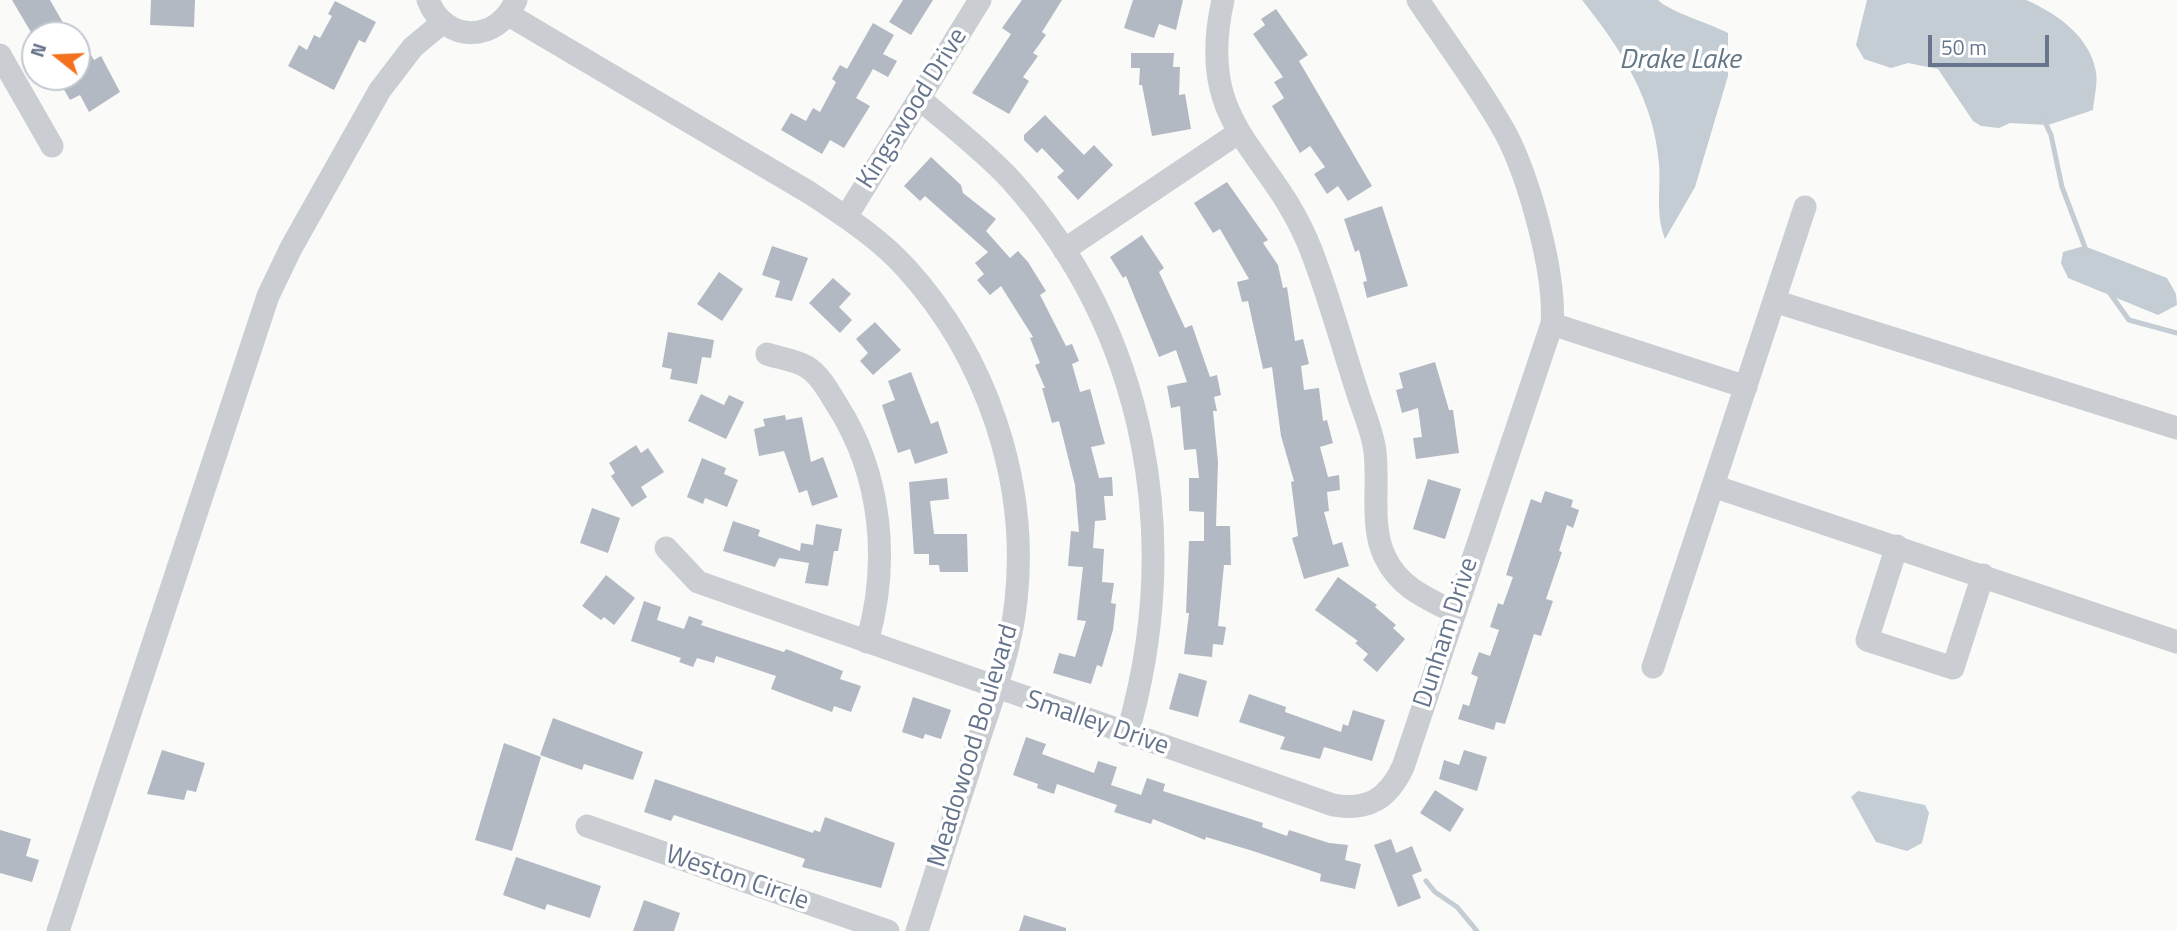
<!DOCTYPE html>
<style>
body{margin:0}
#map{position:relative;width:2177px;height:931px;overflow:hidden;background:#fafaf8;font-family:"Titillium Web",sans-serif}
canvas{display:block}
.north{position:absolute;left:21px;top:21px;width:70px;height:70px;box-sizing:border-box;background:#fff;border:2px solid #c2c8d1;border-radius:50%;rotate:288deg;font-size:19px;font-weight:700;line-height:28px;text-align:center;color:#66758c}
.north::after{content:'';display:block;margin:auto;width:24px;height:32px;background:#f4711e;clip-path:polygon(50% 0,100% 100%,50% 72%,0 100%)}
.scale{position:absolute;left:1928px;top:35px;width:121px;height:32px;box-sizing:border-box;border:4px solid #66758c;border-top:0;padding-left:9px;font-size:21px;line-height:24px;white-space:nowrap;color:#66758c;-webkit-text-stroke:5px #fff;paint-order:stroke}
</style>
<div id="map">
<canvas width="2177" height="931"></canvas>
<div class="north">N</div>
<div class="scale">50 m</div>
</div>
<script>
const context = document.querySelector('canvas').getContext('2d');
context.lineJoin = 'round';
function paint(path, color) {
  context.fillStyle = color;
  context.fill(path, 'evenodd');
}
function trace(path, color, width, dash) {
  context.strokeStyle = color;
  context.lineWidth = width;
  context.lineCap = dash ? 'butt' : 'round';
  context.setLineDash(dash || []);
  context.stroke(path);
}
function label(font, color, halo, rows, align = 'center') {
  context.font = font + ' "Titillium Web",sans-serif';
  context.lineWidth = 7;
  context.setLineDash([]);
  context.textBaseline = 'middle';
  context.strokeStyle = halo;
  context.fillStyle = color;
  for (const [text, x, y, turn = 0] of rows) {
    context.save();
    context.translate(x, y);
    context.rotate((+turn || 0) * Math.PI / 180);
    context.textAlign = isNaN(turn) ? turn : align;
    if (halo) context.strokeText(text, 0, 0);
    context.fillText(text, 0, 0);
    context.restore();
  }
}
const water = new Path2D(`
 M1582,0H1658C1668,11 1711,24 1728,33V76L1695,187L1665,239C1655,211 1661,193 1659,164C1654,100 1621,49 1582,0Z
 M1867,0H2026C2056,13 2090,36 2096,72C2098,83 2094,98 2093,110L2048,125L2010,123L1999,128L1981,126L1973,121L1938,69L1908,63L1891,68L1864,59L1856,45Z
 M2084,246L2167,278L2176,294L2177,305L2158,315L2068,278L2061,263L2063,252Z
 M1858,791L1925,805L1929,813L1922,843L1907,851L1876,842L1851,797Z`);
const stream = new Path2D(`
 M2044,120L2051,135L2062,187L2086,250
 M2109,292L2129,320L2177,333
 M1426,881L1435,892L1457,907L1477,931`);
const building = new Path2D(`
 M12,0H50L70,35H35V39Z
 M151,0H195L194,27L150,25Z
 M903,0H933L911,35L889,22Z
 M1022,0H1062L1042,32L1046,35L1033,53L1038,56L1023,77L1029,81L1009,114L972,93L1011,34L1002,28Z
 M1133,0H1183L1176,30L1159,24L1154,38L1124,28Z
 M335,1L376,22L365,43L359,40L334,90L288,66L299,45L307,50L314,35L320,38L332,16L328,14Z
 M1276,9L1308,55L1299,61L1372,186L1348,201L1338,186L1327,194L1314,174L1325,167L1310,146L1300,153L1272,106L1284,98L1274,82L1283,77L1253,34L1265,25L1261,19Z
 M873,23L894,35L883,54L897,61L888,77L873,69L856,98L870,106L844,148L830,140L822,154L781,130L791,113L806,121L813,108L820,112L836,82L832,79L840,65L847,69Z
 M77,31L94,60L101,56L120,92L89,112L80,95L70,100L57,77H77Z
 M1131,53H1174L1173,67H1180L1179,95L1185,94L1191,129L1152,136L1142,85H1139L1140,68H1131Z
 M1045,115L1084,155L1094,145L1113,165L1078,200L1057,177L1064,171L1042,148L1037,153L1024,140V135Z
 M931,157L961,185L963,193L996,219L986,231L1010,258L1018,251L1028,262L1046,291L1040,295L1066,346L1072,344L1079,361L1072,364L1080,392L1090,389L1105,444L1091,447L1099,478L1112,477L1113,496H1104L1106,520L1095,521L1093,548L1104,549L1102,582L1114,583L1111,603L1116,604L1113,630L1102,667L1097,665L1091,684L1053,673L1059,653L1075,657L1086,621L1077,620L1083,567L1068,566L1071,531L1079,532L1075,485L1059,421L1052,423L1042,388H1045L1035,365L1040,363L1030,338L1033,337L1001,286L990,295L977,280L984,274L975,263L988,252L925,196L920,201L904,186Z
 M1227,182L1268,240L1263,243L1278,265L1283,288L1287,287L1295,341L1303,339L1309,364L1301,366L1304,390L1319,388L1323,421L1327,420L1333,443L1320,447L1328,477L1339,475L1340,490L1327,492L1329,511L1324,512L1333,545L1342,542L1349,566L1304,579L1292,538L1298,536L1291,482L1294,481L1281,436L1272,367L1263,369L1248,301L1242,302L1237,282L1249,279L1220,229L1213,233L1194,203Z
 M1382,206L1408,286L1367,298L1363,282L1367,281L1359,250L1355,252L1344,219Z
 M1142,235L1164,268L1159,272L1185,328L1192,325L1210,377L1217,375L1221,395L1214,397L1217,411H1213L1218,462L1216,526H1230L1231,565H1224L1218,626L1226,627L1223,645L1213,644L1212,657L1184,654L1189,613H1186L1189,541H1204V512L1189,511V478H1199L1196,449L1184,450L1180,406L1171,408L1167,386L1187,382L1176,350L1159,357L1126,276L1123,278L1110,257Z
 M772,246L808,258L792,301L775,297L780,281L762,275Z
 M719,272L743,289L722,321L697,304Z
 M833,278L851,294L839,307L852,320L840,333L809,303Z
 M875,322L901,350L873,375L860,361L868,353L856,339Z
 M668,332L714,340L711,358L702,357L697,384L670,379L672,369L662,367Z
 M1435,362L1449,410H1453L1459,453L1416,459L1413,438L1422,437L1418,408L1402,413L1396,390L1403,388L1399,373Z
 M911,372L931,424L938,421L948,453L915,464L910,449L898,453L882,405L895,400L888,381Z
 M701,394L724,405L729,395L744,402L726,439L688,421Z
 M785,415L786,420L802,417L811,462L823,457L838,497L812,506L807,490L799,493L784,451L759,456L754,429L765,426L763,419Z
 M636,445L641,453L648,448L664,472L641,487L647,497L632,507L611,476L615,473L609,463Z
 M702,458L726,468L724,474L738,480L727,507L705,498L703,504L687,497Z
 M947,478L949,499L930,501L934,534H967L968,572H940L939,565H929V554H914L909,482Z
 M1428,479L1461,489L1445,539L1413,529Z
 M1545,491L1573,500L1571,507L1579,510L1573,528L1567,525L1559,551L1562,552L1546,599L1553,601L1541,636L1534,634L1505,724L1496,722L1494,730L1458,719L1463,704L1469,706L1478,677L1471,674L1479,652L1490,656L1499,630L1490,627L1498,603L1503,605L1513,577L1506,575L1531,499L1541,503Z
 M592,508L620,518L608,553L580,543Z
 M733,521L760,530L758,536L800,551L801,543L813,545L816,524L842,529L838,551H834L828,586L805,583L809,563L779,558L775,567L723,551Z
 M606,575L635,598L614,625L604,617L601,620L582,606Z
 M1338,577L1377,605L1375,607L1396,625L1393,628L1405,639L1377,672L1363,660L1368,654L1355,643L1358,641L1315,610Z
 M644,601L661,607L657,620L684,629L689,616L703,621L701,625L784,652L786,649L843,671L840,679L861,686L851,712L834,706L832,712L771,689L776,676L716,656L714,663L697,658L693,667L679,662L681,658L631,641Z
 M1179,673L1207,681L1198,717L1169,709Z
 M1249,694L1286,707L1285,712L1341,732L1343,724L1348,726L1353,710L1385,720L1372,761L1324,747L1320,759L1280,749L1285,737L1239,722Z
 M913,697L951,710L941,739L925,734L923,739L902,732Z
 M553,718L643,752L633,780L584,764L582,770L540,755Z
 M1026,737L1046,744L1042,754L1094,773L1098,761L1117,767L1111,785L1141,795L1147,778L1165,784L1163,791L1263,823L1262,827L1287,836L1289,830L1329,843L1348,845L1345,860L1361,864L1355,889L1320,881L1321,874L1253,851L1206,837L1205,840L1153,819L1151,824L1114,812L1117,805L1057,784L1054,794L1037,788L1038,784L1013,775Z
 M504,743L541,757L512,851L475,840Z
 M162,750L205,763L196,792L187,790L184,800L147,794Z
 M1464,750L1487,757L1477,791L1439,779L1444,760L1459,765Z
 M655,779L813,833L814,830L820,832L825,817L895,843L881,888L802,867L805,859L674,815L671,821L644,812Z
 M1435,790L1464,809L1450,832L1420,813Z
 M0,830L31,839L26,856L39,860L32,882L0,873Z
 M1391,839L1396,853L1412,846L1422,871L1412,875L1421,898L1398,907L1374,845Z
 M516,857L601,886L590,918L547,904L545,910L503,895Z
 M644,900L680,913L674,931H633Z
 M1024,915L1066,928V931H1019Z`);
const minor = new Path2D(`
 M428,0C445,44 498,43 516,0
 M1223,0C1194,129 1271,147 1311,250C1329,296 1342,345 1357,391C1363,411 1373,432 1375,452C1379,485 1370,527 1385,557C1399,587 1426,598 1454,612
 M509,15L810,193C843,215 879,238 906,268C987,357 1029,482 1016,601C1011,648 994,694 979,739C958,803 938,867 917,931
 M0,55L52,146
 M920,99C951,126 983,150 1011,180C1148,333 1184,540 1127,735
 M846,217L980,0
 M1064,250L1238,133
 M1774,301L2177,428
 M1552,324L1746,387
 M767,354C779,358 796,360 807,367C820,375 829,392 837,405C882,475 890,563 867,642
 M1713,486L2177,642
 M1897,546L1867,640L1953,668L1983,575
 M666,548L698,582L1333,805C1368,811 1388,799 1403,767L1552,324C1556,274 1529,178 1506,134C1481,88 1447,44 1418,0
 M1653,667L1805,207
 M587,826L888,931
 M58,931L268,296L291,248L380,90L413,47L442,23`);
const streetNames = [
 ["Kingswood Drive",913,109,-58],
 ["Dunham Drive",1447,633,-72],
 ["Smalley Drive",1097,724,19],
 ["Meadowood Boulevard",974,746,-73],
 ["Weston Circle",737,879,19]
];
const waterNames = [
 ["Drake Lake",1680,61]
];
paint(water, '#c3cdd3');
trace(stream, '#c3cdd3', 5);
paint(building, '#b2b9c2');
trace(minor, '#cacdd2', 23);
label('26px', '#66758c', '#fff', streetNames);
label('italic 28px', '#637786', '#fff', waterNames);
</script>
